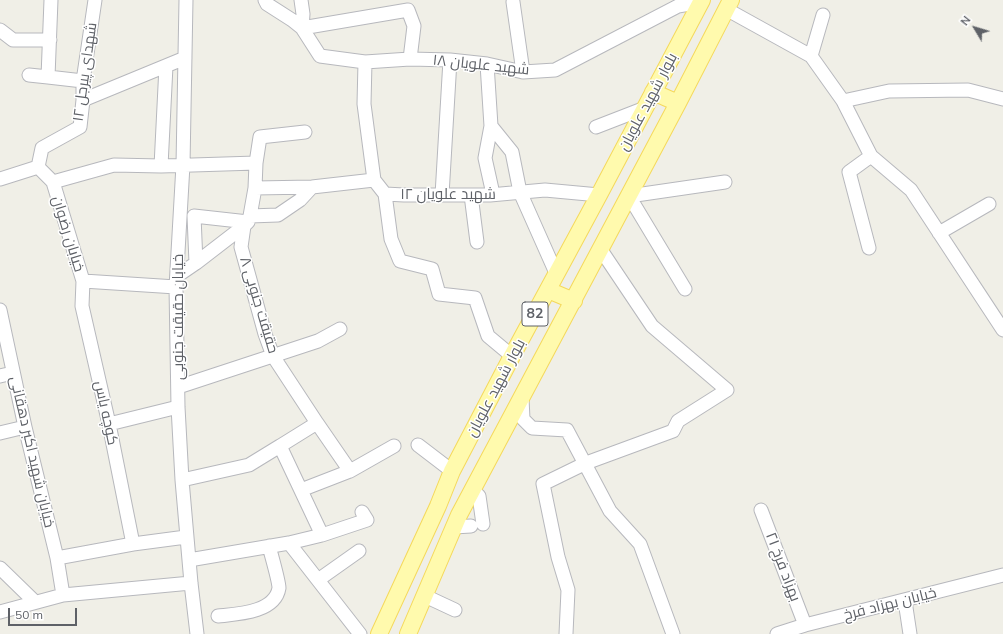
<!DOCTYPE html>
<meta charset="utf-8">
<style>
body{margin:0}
#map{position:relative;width:1003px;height:634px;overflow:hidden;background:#f0efe7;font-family:Mulish,sans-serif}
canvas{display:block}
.north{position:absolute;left:955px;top:8px;width:40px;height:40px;-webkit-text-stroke:3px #fff;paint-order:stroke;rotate:308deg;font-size:11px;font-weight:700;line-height:16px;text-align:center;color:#5e6167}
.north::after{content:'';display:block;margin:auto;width:14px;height:18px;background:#5e6167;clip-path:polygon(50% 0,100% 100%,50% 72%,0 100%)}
.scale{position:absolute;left:8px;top:608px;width:69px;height:18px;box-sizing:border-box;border:2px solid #5e6167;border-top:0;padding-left:5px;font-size:12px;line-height:14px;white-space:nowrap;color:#5e6167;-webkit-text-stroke:3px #fff;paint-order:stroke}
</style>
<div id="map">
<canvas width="1003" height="634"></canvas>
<div class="north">N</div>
<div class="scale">50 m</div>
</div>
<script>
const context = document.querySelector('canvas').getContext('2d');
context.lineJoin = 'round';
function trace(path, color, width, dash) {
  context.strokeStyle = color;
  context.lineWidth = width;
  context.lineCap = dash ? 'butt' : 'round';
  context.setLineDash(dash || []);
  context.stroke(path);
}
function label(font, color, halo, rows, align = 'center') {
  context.font = font + ' Mulish,Cairo,sans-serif';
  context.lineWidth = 3;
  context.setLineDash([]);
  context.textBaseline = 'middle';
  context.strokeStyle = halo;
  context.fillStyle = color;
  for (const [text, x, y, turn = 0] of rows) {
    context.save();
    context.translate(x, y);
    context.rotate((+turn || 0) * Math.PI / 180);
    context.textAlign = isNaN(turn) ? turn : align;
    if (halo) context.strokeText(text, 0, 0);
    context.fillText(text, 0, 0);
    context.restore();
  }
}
const minor = new Path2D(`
 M51,0L48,77L83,81
 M95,0L83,81V100L80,127L42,148L38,167L53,182L83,281L176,287
 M186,0L183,165L176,287L178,407L182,480L191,583L197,634
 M265,0L267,4L292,20L302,28L320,56L365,62L364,104L374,180
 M301,0L303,14L302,28L408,10L414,26L410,59
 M513,2L523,72
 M726,9L811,56L843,101L871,156L911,190L1003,330
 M0,30L13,40H50
 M811,56L823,15
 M365,62L410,59L450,60L487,64L523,72L555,70L678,6L701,2
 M487,64L491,126L512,152L520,192L556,273
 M29,75L48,77
 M83,100L185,58
 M843,101L889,91L968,90L1003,99
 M491,126L485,158L493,194
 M596,127L645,108
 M161,166L166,66
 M0,179L38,167
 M53,182L114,165L161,166L256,163
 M255,188L312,187L374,180L385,194L404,195H490L545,190L599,195
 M385,194L391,239L400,261L432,269L439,294L475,298L488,336L512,356
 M442,195L450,60
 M471,195L477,242
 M250,216L278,215L300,200L312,187
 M939,233L989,204
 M869,248L849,172L871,156
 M196,263L194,216L248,222
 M177,276L196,263L244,226
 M83,281L82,306L109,424L133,544
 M685,289L629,196L725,182
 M0,310L25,427L57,558L63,595
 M0,376L13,373
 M178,387L318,341L340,329
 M522,398L523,419L532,428L567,430L610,511L640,544L673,634
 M317,423L350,471L394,446
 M109,424L178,407
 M0,433L25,427
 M418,445L452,471
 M182,480L249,465L280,446
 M301,490L350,471
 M473,490L479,496L483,524
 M761,510L805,625
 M454,527L471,526
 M322,535L367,520L362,512
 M289,543L360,634
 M57,558L133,544L186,537
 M189,560L289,543L322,535L280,446L317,423L273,356L265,334L241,247L244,226L248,222L250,216L255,188L256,163L260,137L305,132
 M0,568L35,602
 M318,580L359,551
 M425,596L455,610
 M905,601L910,634
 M0,612L63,595L191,583
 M218,616C236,614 275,613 279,588C279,581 271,554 269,546
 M566,634L568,590L558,557L543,484L586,463L673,431L678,421L727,390L652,326L601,250
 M777,634L805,625L1003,575`);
const major = new Path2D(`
 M653,92L678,103
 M548,290L574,301
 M379,634L438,506L452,471L512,356L599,195L702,0
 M408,634L459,515L678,103L731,0`);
const shields = [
 [535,314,26]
];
const shieldNames = [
 ["82",535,314]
];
const streetNames = [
 ["شهید علویان ۱۸",481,65,6],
 ["شهدای پیرجل ۱۲",85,72,-82],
 ["بلوار شهید علویان",648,102,-62],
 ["شهید علویان ۱۲",448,194],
 ["خیابان رضوان",68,234,73],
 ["حقیقت جنوبی ۸",259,305,73],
 ["خیابان حقیقت جنوبی",178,317,-90],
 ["بلوار شهید علویان",496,388,-62],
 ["کوچه یاس",106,413,78],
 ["خیابان شهید اکبر دهقانی",32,452,77],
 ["بهزاد فرخ ۲۱",783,567,69],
 ["خیابان بهزاد فرخ",890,604,-14]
];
trace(minor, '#b7b8bd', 15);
trace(major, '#f5d95b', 18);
trace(minor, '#fff', 13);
trace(major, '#fffaad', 16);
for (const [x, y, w] of shields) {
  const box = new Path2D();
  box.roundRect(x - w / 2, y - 12, w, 24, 3);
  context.fillStyle = '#fff';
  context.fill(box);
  trace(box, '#5e6167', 1);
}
label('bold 14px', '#5e6167', null, shieldNames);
label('15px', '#5e6167', '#fff', streetNames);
</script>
